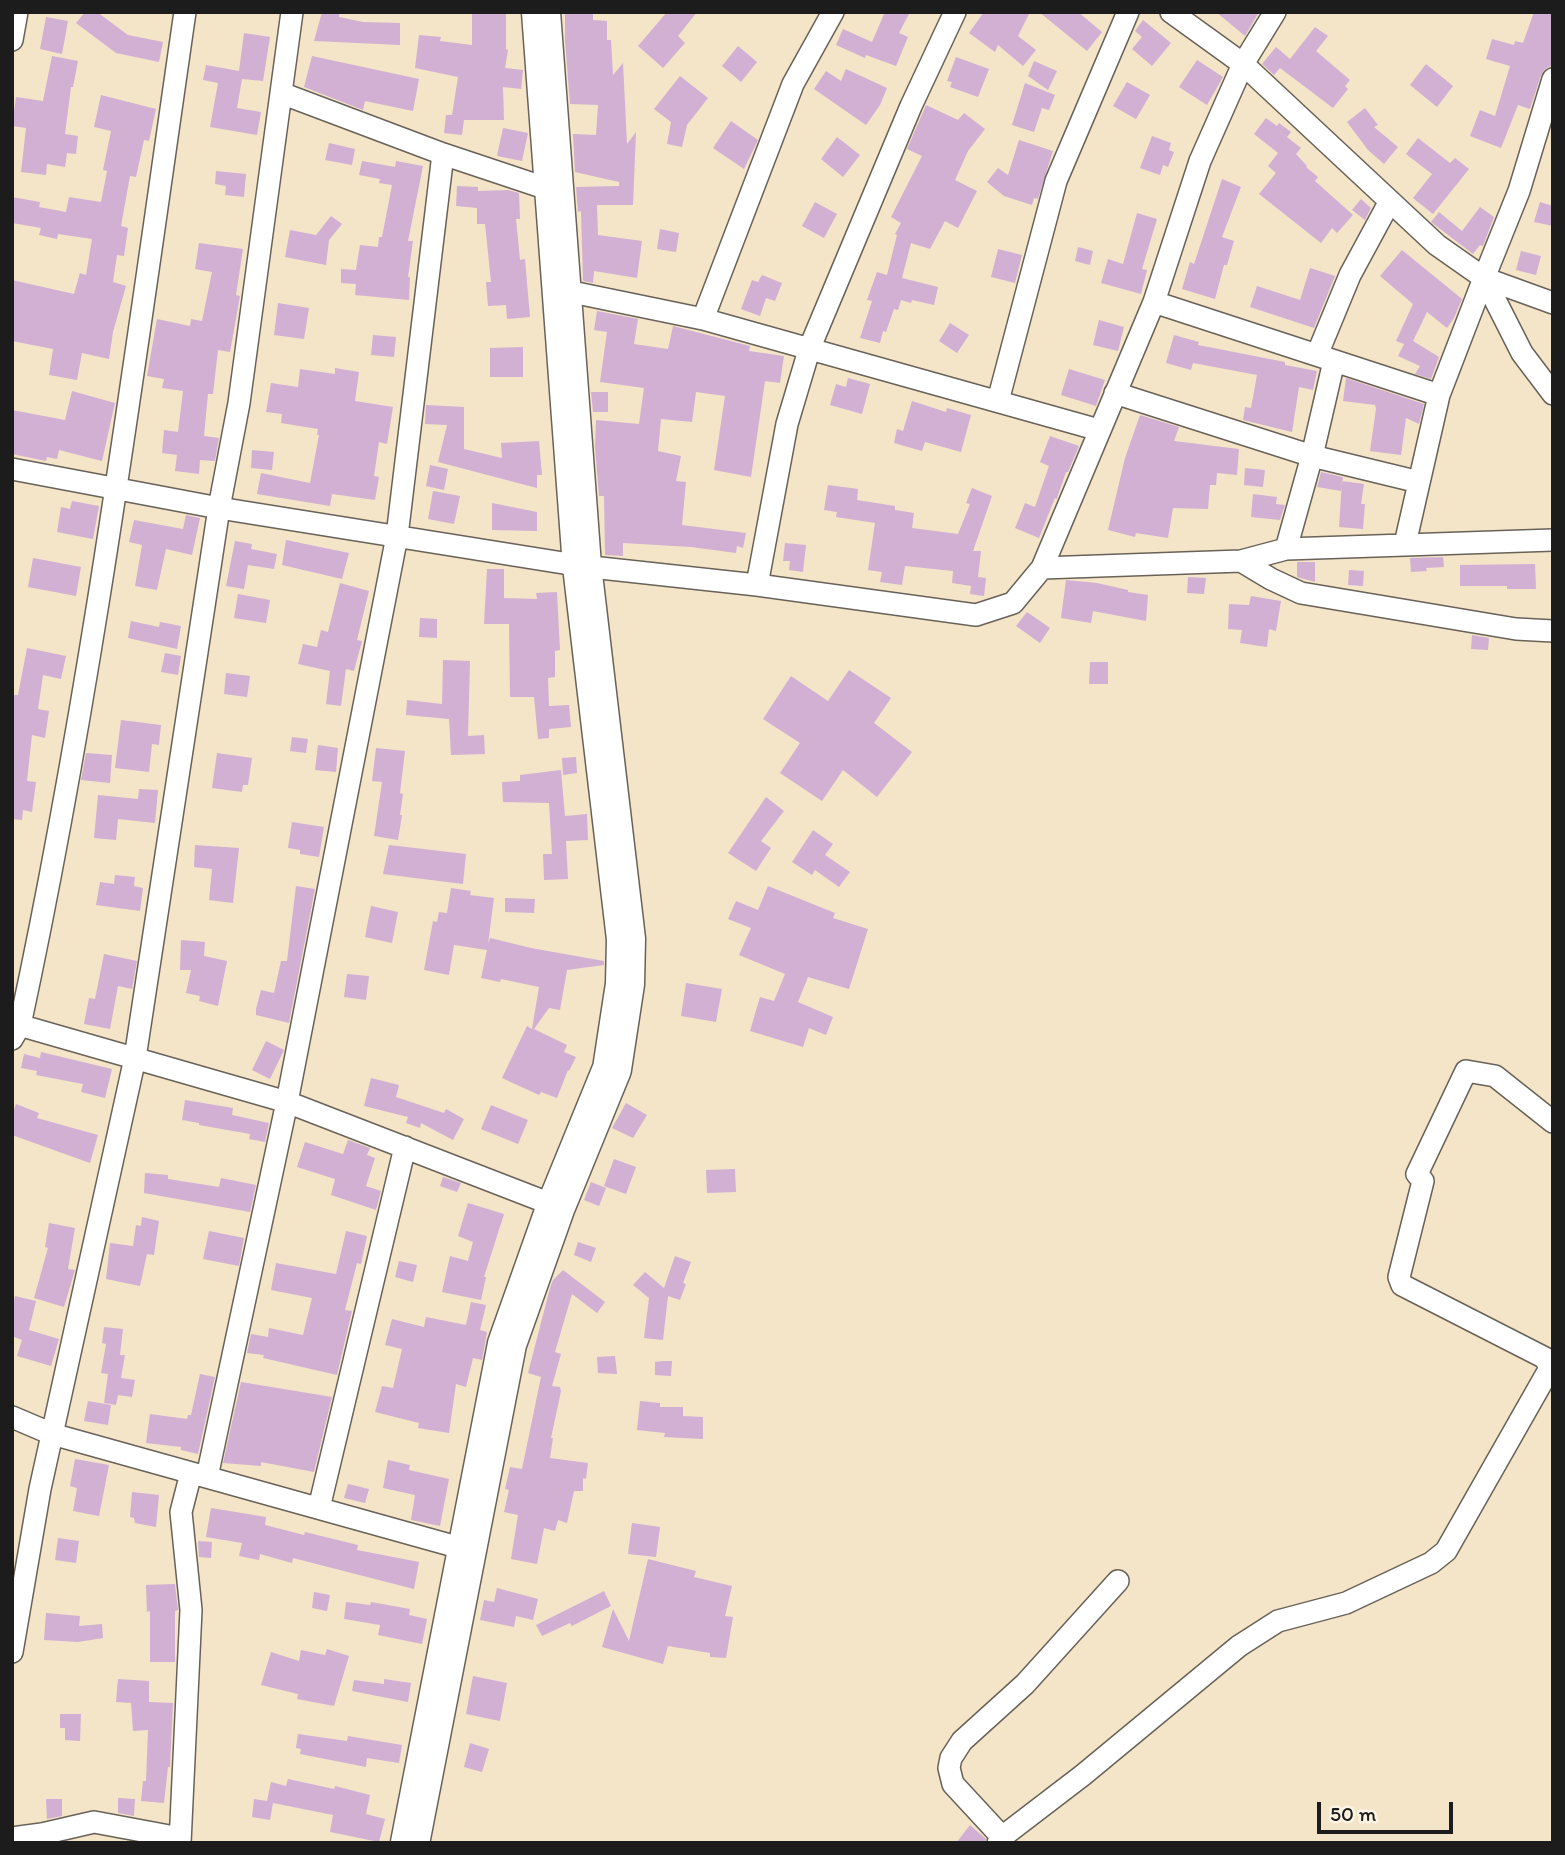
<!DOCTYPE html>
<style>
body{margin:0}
#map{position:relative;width:1565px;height:1855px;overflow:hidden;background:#f4e4c8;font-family:Itim,sans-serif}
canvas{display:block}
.frame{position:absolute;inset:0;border:14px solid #1c1c1c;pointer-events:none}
.scale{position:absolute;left:1317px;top:1802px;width:136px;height:32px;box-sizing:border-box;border:4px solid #1c1c1c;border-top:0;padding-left:9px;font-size:21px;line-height:24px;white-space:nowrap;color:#1c1c1c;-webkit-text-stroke:5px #fcf5e5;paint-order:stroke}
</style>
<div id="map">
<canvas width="1565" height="1855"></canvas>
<div class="frame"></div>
<div class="scale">50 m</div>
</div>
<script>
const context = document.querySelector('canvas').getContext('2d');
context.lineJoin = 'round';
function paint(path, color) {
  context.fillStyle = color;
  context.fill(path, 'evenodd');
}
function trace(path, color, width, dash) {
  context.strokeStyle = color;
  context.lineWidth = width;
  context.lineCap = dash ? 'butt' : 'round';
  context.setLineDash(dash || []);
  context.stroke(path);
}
const building = new Path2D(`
 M85,12H97L128,35L163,42L159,62L116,53L76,23Z
 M322,12H339V17L363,22L400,23V45L314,41Z
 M472,12H506V49L508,50L505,68L523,70L521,89L503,87L504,120H464L462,135L444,133L446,115H452L458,77L415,68L419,35L441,37L440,41L472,45Z
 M565,12H593V20L607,21V40H611L613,75L623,63L627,144L636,132L633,205H597L598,235L642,241L637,278L594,271L593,283L583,281L581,211L578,212L576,187L619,186V182L575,172L573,134L596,135L598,105L570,104L565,40Z
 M667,12H697L678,36L685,43L663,68L638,46Z
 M885,12H910L899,33L908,37L896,66L866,55L865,58L836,45L843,29L872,42Z
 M984,12H1030L1018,36L1036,50L1023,66L998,45L995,52L969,33Z
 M1039,12H1078L1102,32L1087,51Z
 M1216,12H1259L1245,36Z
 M1534,12H1553V62L1551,66L1545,69L1541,75L1530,109L1518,105L1501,148L1470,136L1480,110L1495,116L1510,66L1486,59L1492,39L1514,45L1515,41L1523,43Z
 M46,17L68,21L62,54L40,49Z
 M1143,20L1171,43L1152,66L1132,49L1142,37L1135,31Z
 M1315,27L1328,36L1316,51L1350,80L1345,86L1348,89L1333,108L1280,68L1274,75L1262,64L1276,47L1290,59Z
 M244,33L270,37L263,81L242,79L237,108L261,112L257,135L210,127L218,83L203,80L206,65L239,71Z
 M738,46L757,62L741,82L722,66Z
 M52,56L78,61L73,87H71L65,134L78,136L76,154L67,153L65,167L47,164L46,175L21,172L26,128L12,126L16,97L43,101Z
 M312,56L419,79L413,111L365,101L363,110L304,87Z
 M956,57L989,69L978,97L950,87L952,82L947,81Z
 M1197,60L1223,77L1207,105L1179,87Z
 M1034,61L1057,71L1048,90L1028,76Z
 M1426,64L1453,86L1437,107L1410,85Z
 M846,69L887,88L880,105L866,125L814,89L826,71L841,81Z
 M680,76L708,98L687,125L682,147L667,144L671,122L654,109Z
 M1127,82L1150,95L1136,119L1113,106Z
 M1025,83L1055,95L1049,110L1042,108L1034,132L1012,125Z
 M101,95L156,109L149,141L144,140L136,177L130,176L121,226L128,228L124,256L117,255L113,282L126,286L113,332L109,359L82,353L77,380L49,375L53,349L12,341V280L74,294L80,273L86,275L92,239L58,234L57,239L39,235L41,228L12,223V197L40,202L39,207L66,212L69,197L101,202L107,171L103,170L111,131L94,127Z
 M926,105L958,120L964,113L985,129L968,151L955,180L977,191L958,228L945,221L930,249L911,243L902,278L938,287L934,305L912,300L911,303L901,300L898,310L894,309L886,332L883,331L880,343L860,338L872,301L867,300L877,272L887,275L897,235L895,234L901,223L891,217L922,156L907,149Z
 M1365,108L1378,125L1374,127L1398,147L1384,164L1368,150L1347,122Z
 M1266,118L1277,126L1279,123L1291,132L1287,137L1301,148L1296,154L1307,166L1306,167L1318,177L1315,181L1353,215L1337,233L1332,228L1321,243L1259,194L1276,173L1268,166L1278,153L1254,134Z
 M731,121L758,140L744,169L713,148Z
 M503,128L528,133L522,161L497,156Z
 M1152,136L1171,143L1169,150L1174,152L1168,167L1163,165L1160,175L1140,168Z
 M837,137L860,155L843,177L821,159Z
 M1418,138L1450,163L1455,158L1469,169L1433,214L1413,198L1432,174L1406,154Z
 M1019,140L1053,151L1038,199L1034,198L1032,205L1004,196L987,182L998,168L1008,175Z
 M329,143L355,149L352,165L325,160Z
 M362,161L395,167L396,161L423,166L408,241H413L408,277H410L409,300L355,295L356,284L341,283V269L356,270L360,245L378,247L379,237H382L392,185L379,183L380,179L359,175Z
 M216,171L246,174L244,197L225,195L226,186L215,184Z
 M1222,179L1241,187L1222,237L1234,241L1227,265H1224L1215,299L1182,289L1190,262L1194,264Z
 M457,186L478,187V191L508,190L519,193L520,219H516L520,260L525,259L530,317L507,319L506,305L488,306L486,282H491L485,224H477V208L456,206Z
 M1361,199L1371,208L1365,220L1352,210Z
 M815,202L837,214L824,238L802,226Z
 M1540,202L1553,206V226L1534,222Z
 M1480,207L1494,217L1483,246L1480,245L1473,254L1431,222L1439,212L1462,231Z
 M1137,213L1157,219L1142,269L1147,270L1141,294L1101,283L1108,259L1123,264Z
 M331,216L342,224L329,240L326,265L285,257L290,230L316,235Z
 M660,229L679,233L676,252L657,249Z
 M199,243L243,249L236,295L240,296L230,352L218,350L213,394H208L204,436L219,438L215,461L200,460L199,474L175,471L177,455L162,453L164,430L178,432L183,391L162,388L164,379L147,376L157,319L190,326L191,319L202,321L212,272L195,269Z
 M1078,247L1093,251L1090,265L1075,261Z
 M998,249L1022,255L1015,283L991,277Z
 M1402,250L1462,299L1454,318L1447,328L1427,312L1413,341L1439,357L1431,379L1415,374L1420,366L1398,356L1404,344L1396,341L1413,304L1380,276Z
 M1521,251L1541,256L1536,275L1516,270Z
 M1310,268L1335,276L1314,328L1250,307L1257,286L1300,300Z
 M762,275L782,283L775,301L766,298L760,316L741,309L752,280L758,282Z
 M278,303L309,308L304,339L274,335Z
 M597,311L638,319L634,344L668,349L673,326L750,346L749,351L784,356L780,383L765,381L751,477L714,470L725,396L696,392L692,422L661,419L658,451L681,456L676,481L686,482L682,525L746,533L743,548L737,546L736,553L691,547L623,543V556L605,555L604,496H599L595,447L596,420L639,424L644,388L600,382L607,332L594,330Z
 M1099,320L1124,327L1118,351L1093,345Z
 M950,323L969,335L957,353L939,341Z
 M373,335L396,337L394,357L371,355Z
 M1174,335L1199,342L1198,345L1285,362V365L1317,371L1313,390L1299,387L1292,432L1243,420L1245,407L1251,408L1257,375L1193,363L1191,370L1166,363Z
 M523,347V377H490V348Z
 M335,368L359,372L355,401L393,407L387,444L379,442L374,476L379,477L375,500L332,494L330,506L257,494L261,473L310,483L319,435H317L318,429L281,423L282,414L266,412L271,383L298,387L300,369L335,374Z
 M1069,369L1105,380L1096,406L1061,395Z
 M848,378L870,384L862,414L830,405L836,384L846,387Z
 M1346,378L1424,404L1419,424L1406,418L1401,455L1370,451L1376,409L1375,405L1343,401Z
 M72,391L115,403L102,461L59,450L57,459L47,457L46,461L12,454V410L65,420Z
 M591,392H608V412H593Z
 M912,401L946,412L947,408L971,415L961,452L925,442L922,451L894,443L897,429L903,431Z
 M426,405L464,407V449L502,458L501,443L539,441L542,475H537V488L438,462L447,425L425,424Z
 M1140,415L1179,427L1174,441L1239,449L1237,475L1217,473L1216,485H1210L1208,509L1173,508L1168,538L1136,533L1135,537L1108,530L1125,458Z
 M1050,436L1079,446L1068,472H1066L1058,495L1057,499L1055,498L1039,538L1015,528L1025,503L1035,507L1049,466L1040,462Z
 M252,450L274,452L272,470L251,468Z
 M430,465L448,469L444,490L426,486Z
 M1245,468L1265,470L1263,487L1244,485Z
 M1321,472L1343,477L1341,491L1317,487Z
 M1342,481L1364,484L1361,504H1365L1363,529L1339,527Z
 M828,485L858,489L857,500L895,506V510L914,513L912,528L958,534L970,504L966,503L972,488L992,496L973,551H981L978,577L986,578L984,596L970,594L971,586L952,583L953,571L905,566L902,585L880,582L882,572L868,570L875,523L836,517L837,512L824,510Z
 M433,491L460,496L454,524L428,519Z
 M1253,494L1277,497L1276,504L1285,505L1280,520L1251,517Z
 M72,501L99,506L93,539L57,532L61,507L70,509Z
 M492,503L537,512V531L492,530Z
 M186,515L200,518L192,555L166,549L157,590L135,586L142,545L129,542L134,520L183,529Z
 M286,540L349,553L342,579L282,565Z
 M235,541L252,544L251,549L277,554L274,569L248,565L244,589L226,586Z
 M785,543L806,545L803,572L789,570L790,561H783Z
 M1443,557L1444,567L1426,568L1427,571L1411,572L1410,558Z
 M33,558L81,567L76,596L28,587Z
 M1297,562H1315V582L1297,577Z
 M1535,564L1536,589H1507V586H1460V565Z
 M487,569H504V598L537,599L536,593L557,592L560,650L555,651V677L548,678L549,706L569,705L571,727L549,729V738L538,739L534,697H510L509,624H484Z
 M1349,570L1364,571L1363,586L1348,585Z
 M1188,577L1206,578L1204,594L1187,593Z
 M1066,580L1097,583L1128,590V592L1148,595L1146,621L1093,611L1091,623L1061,618Z
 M340,583L369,591L357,640L362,641L354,671L346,669L341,706L326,704L330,671L298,664L303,644L317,647L321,630L328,632Z
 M238,594L270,600L266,623L234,618Z
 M1251,596L1281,601L1276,631L1269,629L1267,647L1240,643L1242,630L1228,629L1229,604L1249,605Z
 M1027,612L1050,628L1040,643L1016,626Z
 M420,618L437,619V638L419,637Z
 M131,621L159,627L160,622L181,626L177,649L128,638Z
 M1472,635L1489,638L1488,650L1471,649Z
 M27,648L66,656L61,679L43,675L38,709L49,711L45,738L32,735L27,781L36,782L32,812L23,810L22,820L12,819V704L14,695H18Z
 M165,653L181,656L178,675L161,672Z
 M443,660L470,661L468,736L484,735L485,754L451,755L449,719L406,715L407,700L442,704Z
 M1090,662H1108V684H1089Z
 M849,670L891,698L874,723L912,752L877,797L843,770L822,801L780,773L800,743L763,719L791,676L828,701Z
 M226,673L250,676L247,697L224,694Z
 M121,720L161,725L159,745L152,744L149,772L115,768Z
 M292,737L308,739L306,753L290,751Z
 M318,745L338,748L336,772L315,770Z
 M376,748L405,751L400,793L403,794L400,815H402L398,840L374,836L382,782L372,781Z
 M86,753L112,755L110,783L81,780Z
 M217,753L252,758L248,785H243L242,792L212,788Z
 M576,757L577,773L563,775L562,758Z
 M561,770L565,816L587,814L588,840L566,841L568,879L544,880L543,854H552L549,803L503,802L502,782L520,781V775Z
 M139,789L158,790L155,823L118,819L116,840L94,838L98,795L138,799Z
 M766,797L784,811L761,841L771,848L756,871L728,853Z
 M292,822L324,827L319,857L300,854V850L288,848Z
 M813,830L833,844L825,855L850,872L839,887L815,870L812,875L792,862Z
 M195,845L239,848L233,903L209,900L212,869L194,867Z
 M389,845L466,854L463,884L383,874Z
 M115,875L135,877L134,886L143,888L140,911L96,905L100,882L114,884Z
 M296,886L315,889L289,1023L256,1015V1009L261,990L274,993L281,961H287Z
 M768,886L835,913L833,918L868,929L849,989L808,977L798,1002L833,1017L826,1035L809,1028L803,1047L750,1031L760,997L774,1001L785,974L739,955L751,928L728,919L736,901L758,910Z
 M451,888L471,891L470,895L494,898L488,944L490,938L531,948L604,961V965L567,970L560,1010L549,1008L534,1029L567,1045L564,1052L576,1057L569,1071L568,1070L557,1098L541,1092L539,1095L502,1078L527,1026L532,1029L539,987L501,979L500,982L481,978L487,950L454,945L449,975L424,970L433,921L437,922L439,912L447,913Z
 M505,898L535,899L534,913L505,912Z
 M371,906L398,912L392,943L365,937Z
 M181,940L205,942L204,956L227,961L218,1006L199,1001L200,996L186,993L191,970H180Z
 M104,954L137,961L132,989L118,986L110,1029L84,1024L89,998L95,999Z
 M347,974L369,976L366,1000L344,997Z
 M686,983L722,989L716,1022L681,1016Z
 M266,1041L284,1050L270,1079L252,1070Z
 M41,1052L112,1069L105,1098L81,1092L83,1084L36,1075L37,1071L21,1068L24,1054L40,1058Z
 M371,1078L399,1085L396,1097L444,1113L446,1109L464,1119L453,1140L421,1123L420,1128L406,1123L408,1117L364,1106Z
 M185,1100L233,1108L232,1115L269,1123L265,1142L249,1139L250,1134L199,1125V1123L182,1120Z
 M626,1103L647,1115L633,1138L612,1128Z
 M16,1104L39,1113L37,1118L98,1135L90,1163L12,1135V1115Z
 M491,1105L528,1120L518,1144L481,1129Z
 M348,1140L370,1148L367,1155L375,1158L366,1186L381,1191L376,1210L331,1195L335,1179L297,1167L305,1142L343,1154Z
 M614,1159L636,1167L626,1194L604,1186Z
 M735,1169L736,1192L707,1193L706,1170Z
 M145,1173L168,1175V1179L219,1187L221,1178L256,1185L250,1212L144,1193Z
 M443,1177L461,1183L457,1192L440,1186Z
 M591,1182L606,1188L599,1206L584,1200Z
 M468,1203L504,1214L484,1277H486L481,1300L442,1292L450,1256L468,1261L473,1242L458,1236Z
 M142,1217L159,1221L154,1255L147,1254L140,1286L106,1279L110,1243L133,1246L136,1225L141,1226Z
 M49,1223L75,1228L68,1269L75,1270L64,1307L34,1298L48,1248L45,1247Z
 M209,1231L244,1238L239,1266L203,1259Z
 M346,1231L367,1236L361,1264L357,1263L345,1310L352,1311L337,1375L263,1358L264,1355L247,1353L251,1334L268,1337L269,1328L303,1335L312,1298L271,1290L276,1263L336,1274Z
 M578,1242L596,1248L591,1262L574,1255Z
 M675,1256L691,1262L683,1283L686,1284L680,1300L668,1296L663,1340L644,1338L649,1298L633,1285L645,1272L664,1288Z
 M399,1261L417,1265L413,1282L395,1277Z
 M563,1270L605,1302L597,1313L572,1294L555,1352L561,1354L552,1386L560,1387L561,1391L551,1438H553L550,1458L588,1463L586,1479L583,1478V1491H574L567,1523L558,1520L555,1531L544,1528L537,1564L511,1559L518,1515L504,1512L509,1490L505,1489L510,1467L522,1469L541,1377L528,1373L550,1288L553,1280Z
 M15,1296L36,1301L29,1330L59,1339L51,1366L17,1356L22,1340L12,1336V1308Z
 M471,1302L486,1305L480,1330L487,1332L482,1360L473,1358L466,1387L456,1384L449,1433L418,1428L419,1423L375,1412L382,1386L393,1388L402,1349L385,1345L392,1319L424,1327L426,1317L466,1325Z
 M104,1327L123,1329L120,1355H125L121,1378L135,1380L132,1397L118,1395L116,1405L104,1403L108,1374L101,1373L106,1344L102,1343Z
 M615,1356L617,1374L598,1373L597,1357Z
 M663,1361H672L671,1376L655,1375V1362Z
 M200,1374L215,1377L198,1454L181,1450V1447L146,1443L150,1414L187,1419L188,1415H191Z
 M241,1382L332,1397L314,1472L261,1462V1466L223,1463Z
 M88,1401L111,1405L108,1425L84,1421Z
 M640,1401L660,1403V1407H683V1416L703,1417V1439L664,1437L665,1433L637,1430Z
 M75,1459L109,1465L99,1516L73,1511L77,1488L70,1486Z
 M388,1460L410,1465L409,1470L449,1479L440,1526L411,1520L415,1495L383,1488Z
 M348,1484L369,1489L365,1503L344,1498Z
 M132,1492L159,1495L156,1527L135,1523L134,1518L130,1517Z
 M211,1508L266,1517L265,1525L304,1535L305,1532L358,1545L357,1550L419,1562L414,1589L293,1558L292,1563L260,1554L259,1560L239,1556L242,1543L206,1537Z
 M632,1523L660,1527L656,1557L628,1554Z
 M58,1538L79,1541L76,1563L55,1560Z
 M198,1541L212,1542L211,1558L199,1557Z
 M648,1559L696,1571L694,1577L732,1586L725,1616L733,1617L726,1658L710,1657V1653L668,1646L663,1664L602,1647L613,1609L629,1641Z
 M175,1584L178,1610L175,1611V1662H150V1611L147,1612L146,1585Z
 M497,1588L538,1599L533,1620L516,1616L514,1627L480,1620L484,1600L494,1602Z
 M604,1591L611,1606L572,1626L570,1623L542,1636L536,1625Z
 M314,1592L330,1595L327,1611L312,1608Z
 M346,1602L370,1605L371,1602L410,1609L409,1615L427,1619L422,1644L378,1635L380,1625L344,1619Z
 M46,1613L80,1616L79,1626L102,1624L103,1638L78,1642L44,1640Z
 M327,1649L349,1656L334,1706L297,1699L298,1694L261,1685L271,1652L299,1661L301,1650L325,1655Z
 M473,1676L507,1683L500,1721L466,1714Z
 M118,1679L149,1681V1702L173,1703L170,1767H168L164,1803L141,1801L143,1781H146L148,1730L133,1731L131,1703L116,1702Z
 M384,1679L411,1683L408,1702L352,1691L354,1680L384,1684Z
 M60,1714H81L80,1741L65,1740V1728H60Z
 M298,1734L347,1741L348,1736L402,1745L399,1763L367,1758L366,1767L300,1754L301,1749L296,1748Z
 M470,1743L489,1749L482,1772L464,1767Z
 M288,1779L334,1789L335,1786L370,1795L366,1814L385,1819L379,1842L330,1832L333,1815L273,1803L270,1820L252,1817L254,1799L267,1801L271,1782L286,1786Z
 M118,1798L135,1799L134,1816L118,1813Z
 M46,1799H62V1816L47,1819Z
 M970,1825L986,1839L985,1843H956Z`);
const street = new Path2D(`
 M1171,12L1243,64L1437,245L1484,278L1553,303
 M12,40L17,12
 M281,93L443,154L554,191
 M1484,278L1519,191L1553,79
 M562,290L703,319L1099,430
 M1154,302L1439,395
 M703,319L793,84L833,12
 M1317,355L1350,275L1390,201
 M1115,393L1312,456L1419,482
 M998,401L1056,181L1128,12
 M12,469L219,508L582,566L757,585L976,615L1013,603L1042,568L1154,302L1200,161L1243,64L1275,12
 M1405,544L1439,395L1484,278L1522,353L1553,394
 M1286,549L1312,456L1334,361
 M1241,561L1271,579L1301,593L1516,629L1553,631
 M1042,568L1241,561L1286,549L1553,540
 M757,585L787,424L810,347L911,106L955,12
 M12,1023L287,1102L556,1206
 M12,1039L20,1025C92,690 136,350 185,12
 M12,1417L52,1434L468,1550
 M207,1477L287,1102L397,536L443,154
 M319,1508L405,1147
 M12,1652L40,1489L135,1058L219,508L239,403L292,12
 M1002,1837L1083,1775L1239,1646L1278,1621L1346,1603L1431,1563L1446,1551L1550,1368L1545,1358L1402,1285L1399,1277L1423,1181L1417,1174L1466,1071L1495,1076L1553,1122
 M12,1838L42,1834L94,1822L180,1838
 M180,1843L191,1610L181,1512L191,1473
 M998,1843L1002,1837L953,1784L949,1768L951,1758L962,1741L1025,1684L1118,1581`);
const highway = new Path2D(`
 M410,1843L507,1344L556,1206L612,1069L625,984L626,939L582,566L541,12`);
paint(building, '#d1b0d4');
trace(street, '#686258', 24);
trace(highway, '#686258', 41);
trace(street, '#fff', 21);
trace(highway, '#fff', 38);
</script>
